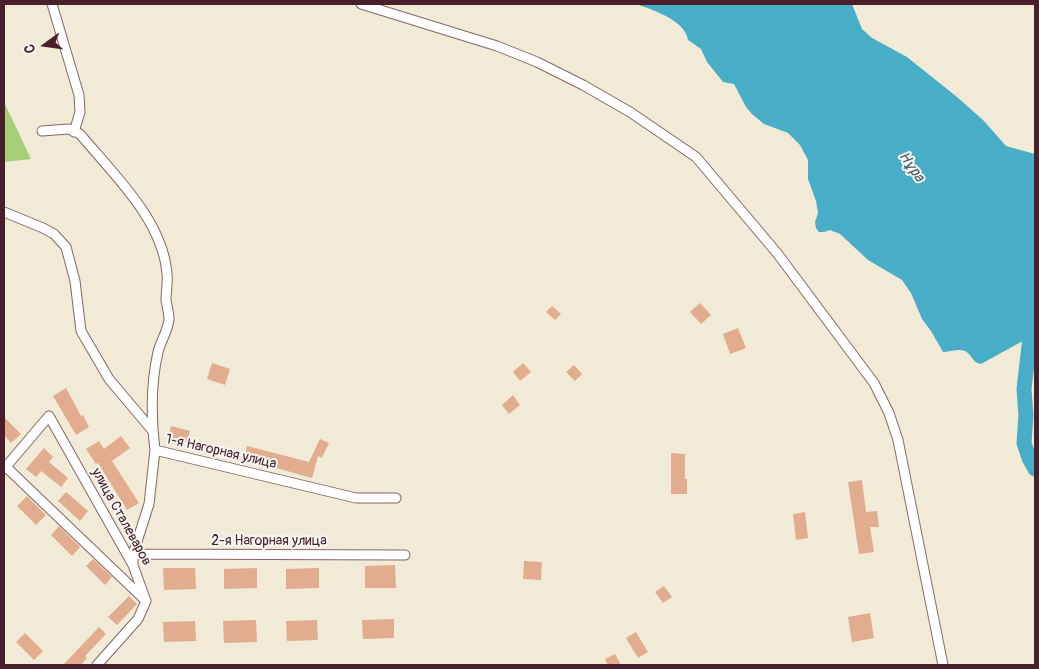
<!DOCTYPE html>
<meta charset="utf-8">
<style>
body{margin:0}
#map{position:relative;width:1039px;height:669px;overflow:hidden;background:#f0ead6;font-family:Pangolin,sans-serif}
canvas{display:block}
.frame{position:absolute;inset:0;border:5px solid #4a1f2b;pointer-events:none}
.north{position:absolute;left:20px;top:20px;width:50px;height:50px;-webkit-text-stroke:4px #f6f6f2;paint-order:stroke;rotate:256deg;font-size:14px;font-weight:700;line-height:20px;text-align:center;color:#4a1f2b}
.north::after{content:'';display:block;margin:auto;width:18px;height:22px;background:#4a1f2b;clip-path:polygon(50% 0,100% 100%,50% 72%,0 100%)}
</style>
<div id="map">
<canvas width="1039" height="669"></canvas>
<div class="frame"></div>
<div class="north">С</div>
</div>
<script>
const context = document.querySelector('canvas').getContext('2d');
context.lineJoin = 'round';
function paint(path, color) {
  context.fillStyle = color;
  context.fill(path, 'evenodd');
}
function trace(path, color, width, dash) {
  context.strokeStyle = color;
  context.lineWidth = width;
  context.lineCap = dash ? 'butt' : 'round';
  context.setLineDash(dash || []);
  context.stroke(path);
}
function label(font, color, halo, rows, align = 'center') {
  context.font = font + ' Pangolin,sans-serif';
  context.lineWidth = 4;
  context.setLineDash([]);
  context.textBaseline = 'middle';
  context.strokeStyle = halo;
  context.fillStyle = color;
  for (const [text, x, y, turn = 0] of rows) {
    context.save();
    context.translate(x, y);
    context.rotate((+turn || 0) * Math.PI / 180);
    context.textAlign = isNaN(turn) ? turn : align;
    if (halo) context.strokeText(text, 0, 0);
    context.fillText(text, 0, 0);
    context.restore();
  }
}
const green = new Path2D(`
 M4,102L31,159L4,162Z`);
const water = new Path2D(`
 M636,4H852L862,29L872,38L907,57L957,97L983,120L1006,146L1035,154V336L1030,337L981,364C972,363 972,354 965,351C958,348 950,352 943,352L931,331L922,319L911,293L902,280L868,260L840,234L830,230L824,232H819L816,228L815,222L818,213L816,201L808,179V160L800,145L788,133L764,124L752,114L746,107L734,84L723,82L707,62L701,49L688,40C685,20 653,10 636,4Z`);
const river = new Path2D(`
 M1019,320L1030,337L1024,389L1026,415L1024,443L1029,458L1035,469`);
const building = new Path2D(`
 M700,303L711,315L701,324L690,312Z
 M552,306L561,314L555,320L546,312Z
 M738,328L746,348L730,354L723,334Z
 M212,363L230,369L225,385L207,379Z
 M523,363L531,372L520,381L513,372Z
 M574,365L582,374L575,381L566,372Z
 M66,388L81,416L83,415L89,427L76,435L53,396Z
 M513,395L520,405L509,414L502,405Z
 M4,417L21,434L11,443L4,435Z
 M171,426L190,431L187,442L168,438Z
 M121,436L130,448L112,461L139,503L127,510L98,463L96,464L86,449L99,441L104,449Z
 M320,439L329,443L322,458L318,456L312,478L244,459L247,446L309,462Z
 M44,448L53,457L49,462L68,478L61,487L41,471L36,477L26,469Z
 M671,453L685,454V479H687V494H671Z
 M862,480L866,512L877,511L879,527H870L874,552L859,554L848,482Z
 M66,492L88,511L80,521L58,501Z
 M27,496L46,515L36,525L17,506Z
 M805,512L808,538L796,540L793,514Z
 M59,526L80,547L72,556L51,535Z
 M93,559L112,577L105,585L86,566Z
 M524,561L542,562L541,580L523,579Z
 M395,565L396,588H365V566Z
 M163,568H195L196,589L164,590Z
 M257,568V588L224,589V569Z
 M319,568V588L286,589V569Z
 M664,586L672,597L663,603L655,592Z
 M129,596L137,604L117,625L108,617Z
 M870,613L874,638L852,642L848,617Z
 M394,619V638L363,639L362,620Z
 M256,620L257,642L224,643L223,621Z
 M317,620L318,640L287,641L286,621Z
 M195,621L196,641L164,642L163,622Z
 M99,627L106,634L85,656L87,658L81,665H63Z
 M636,632L648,652L638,658L626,638Z
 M25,633L43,651L34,660L16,642Z
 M615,654L621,665H608L605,659Z`);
const minor = new Path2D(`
 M52,4L79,95L80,112L74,132
 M361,4L497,46L537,62L583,85L630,112L696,157L777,253L874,383L889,413L898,440L943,665
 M42,131L69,129L80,134C113,174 163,220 167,274C168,283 166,292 166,300C167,307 169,313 169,319C168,331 161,340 158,352C151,383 151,418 155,450
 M4,212L43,228L54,234L66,247L75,281L81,331L109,379L152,430
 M4,465L144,599
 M4,469L49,416L133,565L146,601
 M133,554L405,555
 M133,565V554L149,504L155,450L356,498H396
 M97,665L138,619L146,601`);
const streetNames = [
 ["1-я Нагорная улица",221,452,13],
 ["улица Сталеваров",121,517,61],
 ["2-я Нагорная улица",269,541]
];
const waterNames = [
 ["Нұра",911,167,55]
];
paint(green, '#a6ce79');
paint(water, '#48aec7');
trace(river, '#48aec7', 15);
paint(building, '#e2ad8e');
trace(minor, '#846667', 11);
trace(minor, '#fff', 9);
label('14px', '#4a1f2b', '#f6f6f2', streetNames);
label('italic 15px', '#495869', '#f6f6f2', waterNames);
</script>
